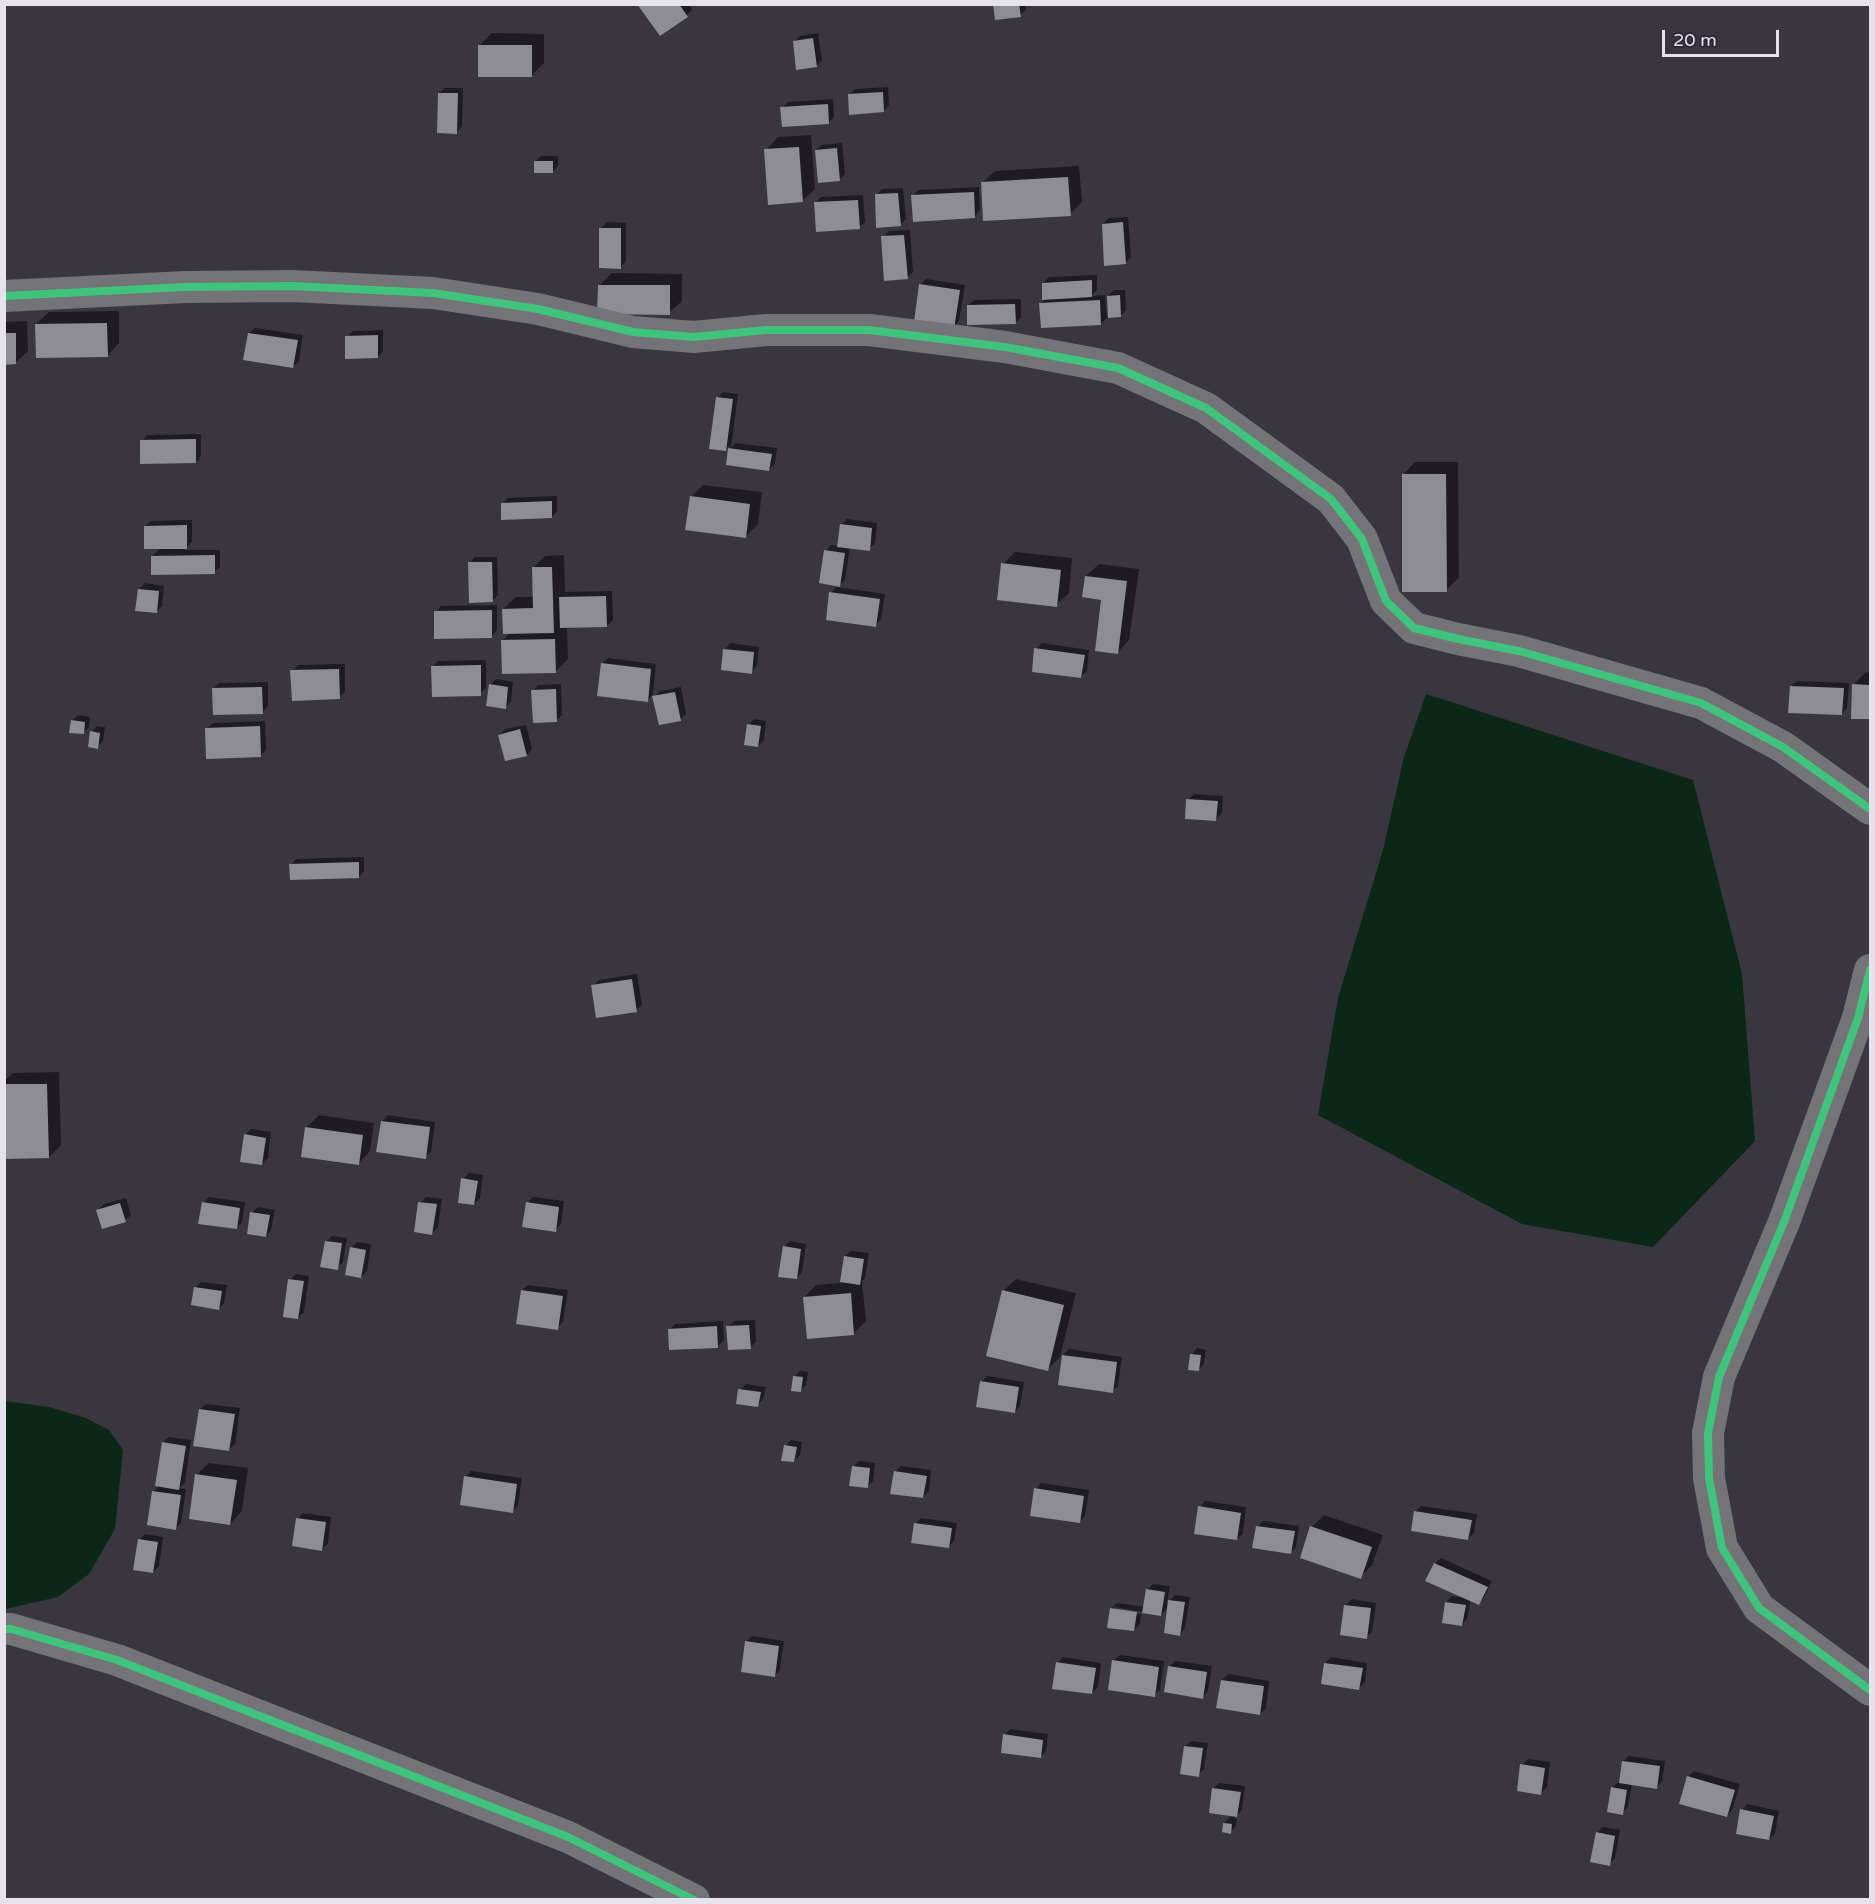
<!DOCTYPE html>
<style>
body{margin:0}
#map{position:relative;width:1875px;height:1904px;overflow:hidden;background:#393640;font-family:"Varela Round",sans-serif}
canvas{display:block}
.frame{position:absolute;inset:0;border:6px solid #e6e3ed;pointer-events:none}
.scale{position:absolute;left:1662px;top:30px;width:117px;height:27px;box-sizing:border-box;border:3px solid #e6e3ed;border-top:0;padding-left:8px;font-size:18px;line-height:21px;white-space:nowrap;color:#e6e3ed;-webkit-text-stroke:4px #2e2938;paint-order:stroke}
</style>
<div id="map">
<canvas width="1875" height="1904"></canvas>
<div class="frame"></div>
<div class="scale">20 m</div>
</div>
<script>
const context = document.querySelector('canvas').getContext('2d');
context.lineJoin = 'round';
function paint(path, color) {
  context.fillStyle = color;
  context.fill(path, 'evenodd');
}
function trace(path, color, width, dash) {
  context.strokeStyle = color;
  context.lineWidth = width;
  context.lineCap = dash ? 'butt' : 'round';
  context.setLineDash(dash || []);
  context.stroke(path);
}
const water = new Path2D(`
 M1426,694L1693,780L1742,974L1755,1141L1653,1247L1522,1224L1318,1115L1338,998L1383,850L1404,757Z
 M5,1401L49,1407L86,1418L109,1430L123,1450L115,1529L89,1574L58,1597L5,1609Z`);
const shadow = new Path2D(`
 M639,4H689L692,10L687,15Z
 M994,4H1025L1026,10L1020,15Z
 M492,33L544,34V63L531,76L480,45Z
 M818,33L822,60L816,66L794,42L800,36Z
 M888,87L889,105L884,111L849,95L855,89Z
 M445,88H463L462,126L457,132L439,93Z
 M833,99L834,117L828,123L782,108L788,102Z
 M811,135L815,189L802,201L766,150L778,137Z
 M842,143L845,174L840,179L816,150L822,145Z
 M541,156H558V166L553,172L535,162Z
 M1079,166L1082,202L1070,214L982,183L995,171Z
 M979,187L980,210L975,216L913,196L918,190Z
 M903,188L906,219L900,225L876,195L882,189Z
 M863,195L865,222L859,227L815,203L821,197Z
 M1128,217L1131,257L1126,263L1103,224L1109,218Z
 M607,222L626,223V261L620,267L601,228Z
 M910,230L913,272L907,278L883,237L889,231Z
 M612,273L682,274V301L669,313L599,286Z
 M1097,275V290L1091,296L1105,295L1107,318L1101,324L1041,304L1044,300L1043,283L1049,277Z
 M926,279L965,285L959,321L954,327L920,285Z
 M1114,290H1125L1126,310L1120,316L1108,296Z
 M1021,299V317L1015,323L968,305L974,300Z
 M119,311V343L107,356L36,324L49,312Z
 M27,321L28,351L15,363H4V322Z
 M255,328L303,335L299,361L293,366L249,333Z
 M383,330V351L378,357L347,337L353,331Z
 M723,392L738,394L731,448L735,443L777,448L775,464L769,469L727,464L730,445L725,449L718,397Z
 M201,434V456L196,462L142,441L147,435Z
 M1415,462H1458L1459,578L1446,590L1403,475Z
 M703,485L762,492L758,524L746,536L691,497Z
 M557,496V511L552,517L503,503L508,498Z
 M847,519L877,523L875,543L869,549L850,547L845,580L837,587L885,594L881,619L875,625L831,593L838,585L825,551L831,545L839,546L841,525Z
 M192,520V542L184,550H220V567L214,572L152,556L161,548L145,526L151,521Z
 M1015,552L1072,558L1069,593L1056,605L1003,564Z
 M564,555L565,592L612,591L613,620L607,626L567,627L568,659L556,671L502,641L511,632L503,609L516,597H534L533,568L545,556Z
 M475,557H497L498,595L492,601L470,563Z
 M1099,564L1139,569L1129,640L1117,653L1103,599L1086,576Z
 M145,583L164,586L162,606L156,612L139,589Z
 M497,605V630L492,636L436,612L441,606Z
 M731,643L759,647L757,666L751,672L725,649Z
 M1042,643L1089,650L1087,671L1081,676L1036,649Z
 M608,658L656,664L653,694L648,700L602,664Z
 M486,660V688L480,694L432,667L438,661Z
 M345,664V692L339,697L292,671L298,665Z
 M1866,672L1870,673V718L1853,717V685Z
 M496,679L513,682L511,702L505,707L490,685Z
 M1797,681L1849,683L1847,708L1842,714L1791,686Z
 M268,682V706L263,712L213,689L219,683Z
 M561,684L562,715L556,721L533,691L538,685Z
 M681,687L686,714L681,719L660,723L654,697L660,691Z
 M78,715L90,717L89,727L83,733L72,721Z
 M754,719L766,721L764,740L758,746L748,725Z
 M265,721L266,750L260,756L207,728L213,723Z
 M526,725L532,749L527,755L500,735L505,729Z
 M97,726L105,727L103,741L97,747L92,732Z
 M1194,794L1223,796L1222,813L1216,819L1188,800Z
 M364,857V871L359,877L291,865L296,859Z
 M637,974L642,1005L636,1010L593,986L599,980Z
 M59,1072L61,1145L49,1157L4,1158V1081L13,1073Z
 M319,1115L374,1123L370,1151L358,1164L306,1128Z
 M388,1115L435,1122L431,1152L425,1157L382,1121Z
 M251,1129L271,1132L268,1158L262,1163L245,1135Z
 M469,1173L483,1175L480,1198L474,1204L463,1179Z
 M209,1197L245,1202L242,1222L237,1228L203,1203Z
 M426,1197L442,1199L438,1227L432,1233L420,1203Z
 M533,1197L564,1201L561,1224L555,1230L527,1203Z
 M126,1198L131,1215L125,1220L98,1210L104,1204Z
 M258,1207L275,1210L271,1230L266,1236L252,1213Z
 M332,1236L347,1238L343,1262L337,1268L326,1242Z
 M790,1241L806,1244L802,1272L797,1278L784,1247Z
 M357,1242L371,1244L367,1271L361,1277L351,1248Z
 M851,1251L869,1253L865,1278L862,1281L866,1321L854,1333L804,1298L816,1285L841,1283L845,1256Z
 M296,1274L309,1276L304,1312L298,1318L290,1280Z
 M1016,1279L1076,1293L1060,1357L1048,1369L1003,1291Z
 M201,1282L227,1285L224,1303L219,1308L195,1288Z
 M528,1285L568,1290L563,1322L557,1328L522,1290Z
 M755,1320L756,1342L750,1347L728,1327L734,1321Z
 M723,1321L724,1340L718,1346L669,1330L675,1324Z
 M1197,1348L1206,1350L1204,1364L1198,1370L1192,1354Z
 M1069,1349L1122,1357L1118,1386L1112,1391L1063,1355Z
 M800,1371L808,1372L806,1385L800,1391L795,1376Z
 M987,1376L1024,1382L1020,1406L1015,1412L981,1382Z
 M746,1384L766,1387L763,1399L758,1405L740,1390Z
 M206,1404L240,1408L235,1444L229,1449L200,1409Z
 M169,1437L191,1440L185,1483L179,1488L186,1489L181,1523L175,1528L154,1491L160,1485L163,1442Z
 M791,1440L802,1442L800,1455L794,1461L785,1446Z
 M859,1461L875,1463L873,1481L867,1487L853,1467Z
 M209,1463L248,1468L242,1511L230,1524L196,1475Z
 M901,1466L931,1470L929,1491L923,1497L895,1472Z
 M471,1471L522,1478L518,1505L513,1511L465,1477Z
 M1041,1483L1089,1490L1085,1516L1079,1522L1036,1489Z
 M1205,1501L1246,1507L1243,1533L1237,1539L1200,1507Z
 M1421,1506L1477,1514L1474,1533L1468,1538L1415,1512Z
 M303,1513L331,1517L328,1543L322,1549L297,1519Z
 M1324,1515L1383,1535L1372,1565L1360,1577L1312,1527Z
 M921,1518L957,1523L954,1541L948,1547L915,1524Z
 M1263,1521L1299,1526L1296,1547L1290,1553L1257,1527Z
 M145,1534L163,1537L159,1566L153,1572L139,1540Z
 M1441,1558L1492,1581L1484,1598L1479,1603L1471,1600L1467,1619L1462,1625L1446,1602L1452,1596L1465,1598L1435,1564Z
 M1153,1584L1170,1586L1167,1603L1175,1595L1190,1597L1185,1628L1180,1634L1169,1606L1161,1615L1114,1607V1610L1141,1614L1140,1624L1134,1630L1111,1609L1117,1603L1145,1607L1147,1590Z
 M1352,1599L1376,1603L1372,1632L1366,1637L1346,1605Z
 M752,1636L784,1641L780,1670L774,1676L746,1642Z
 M1120,1655L1164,1661L1160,1690L1154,1695L1114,1660Z
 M1063,1657L1101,1663L1098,1687L1092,1693L1057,1663Z
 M1331,1657L1367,1663L1365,1682L1359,1688L1325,1663Z
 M1175,1661L1212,1666L1208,1691L1203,1697L1169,1667Z
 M1228,1674L1269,1681L1266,1708L1260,1714L1222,1680Z
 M1010,1729L1048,1734L1046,1751L1040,1757L1005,1735Z
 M1191,1741L1208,1743L1204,1769L1198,1775L1185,1746Z
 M1629,1756L1665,1761L1662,1781L1657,1787L1632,1784L1628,1807L1622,1813L1612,1788L1618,1782L1620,1783L1623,1761Z
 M1528,1759L1550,1762L1547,1787L1541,1793L1522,1765Z
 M1694,1771L1740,1784L1732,1810L1727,1816L1688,1777Z
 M1219,1783L1245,1786L1242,1810L1234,1818L1237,1819L1236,1826L1230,1832L1224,1823L1232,1815L1214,1788Z
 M1747,1804L1779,1811L1775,1833L1769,1839L1742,1810Z
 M1603,1827L1620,1830L1615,1858L1609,1864L1597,1833Z`);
const building = new Path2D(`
 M637,4H679L688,17L660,36Z
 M993,4H1019L1021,17L995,20Z
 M813,38L817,67L796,70L793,41Z
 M478,45H532V77H478Z
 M883,92L884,112L849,115L848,94Z
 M438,93H458L457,134L437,133Z
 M828,104L829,124L782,127L780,107Z
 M799,147L803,202L768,205L764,149Z
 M837,148L840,181L818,183L815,150Z
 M534,161H553V173H534Z
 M1068,177L1071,216L983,221L981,182Z
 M974,192L975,218L913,222L911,195Z
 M898,193L901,226L876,228L875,194Z
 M858,200L860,229L816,232L814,202Z
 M1123,222L1126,264L1104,266L1102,224Z
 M599,228H621V269L599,268Z
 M904,235L908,279L884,281L881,236Z
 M1092,280V297L1042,300V283Z
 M919,284L960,290L954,329L914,322Z
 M598,285H670V315L597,314Z
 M1120,295L1121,317L1108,318L1107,296Z
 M1100,300L1101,325L1041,328L1039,303Z
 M1015,304L1016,324L967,325V305Z
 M107,323L108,357L36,358L35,324Z
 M4,333H16V364L4,365Z
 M248,333L298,340L293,368L243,360Z
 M378,335V358L345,359V336Z
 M716,397L733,399L726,451L709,449Z
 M196,439V463L140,464V440Z
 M728,448L772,454L769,471L726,465Z
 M1402,474H1446L1447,592H1402Z
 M690,496L750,504L746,538L685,530Z
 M552,501V518L501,520V503Z
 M840,524L872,528L870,551L837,547Z
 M187,525V549H144V526Z
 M824,550L845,553L840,587L819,583Z
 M215,555V574L151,575V556Z
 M468,562H492L493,602L469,603Z
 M1001,563L1061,570L1057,607L997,600Z
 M532,567H552L554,633L503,634L502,609L533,608Z
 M1085,576L1127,581L1118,654L1095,651L1101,600L1082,597Z
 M138,589L159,591L157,613L135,611Z
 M829,592L880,599L876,627L826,620Z
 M606,596L607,627L560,628L559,597Z
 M492,610V638L434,639V611Z
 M555,639L556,673L502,674L501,640Z
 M1034,648L1085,655L1081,678L1032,672Z
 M723,649L754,652L752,674L721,670Z
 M601,663L651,669L648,702L597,696Z
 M481,665V696L432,697L431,666Z
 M339,669L340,699L292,701L290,670Z
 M489,684L508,687L506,709L486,706Z
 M1852,684L1870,685V719H1851Z
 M1790,686L1844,688L1842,715L1788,713Z
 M262,687L263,714L213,715L212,688Z
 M556,689L557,722L533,723L531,690Z
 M675,692L681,721L659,725L652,696Z
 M71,720L85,722L84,734L69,733Z
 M747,724L761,726L758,747L744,745Z
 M260,726L261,757L206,759L205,728Z
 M520,729L527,756L505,761L498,735Z
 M90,731L100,733L98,749L88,747Z
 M1186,799L1218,801L1216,821L1185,819Z
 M359,862V878L290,880L289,864Z
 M632,979L637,1012L596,1018L591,985Z
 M4,1084H47L49,1158L4,1159Z
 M381,1121L430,1127L426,1159L376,1152Z
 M305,1127L363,1135L359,1165L301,1157Z
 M244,1134L266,1138L262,1165L240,1162Z
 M461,1178L478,1181L474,1205L458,1203Z
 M202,1202L240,1208L237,1229L198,1224Z
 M418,1202L437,1204L432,1235L414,1232Z
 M526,1202L559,1207L556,1232L522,1227Z
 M120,1203L126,1222L102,1229L96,1210Z
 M250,1212L270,1215L266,1237L247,1234Z
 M325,1241L342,1243L338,1270L320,1267Z
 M783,1246L801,1249L797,1279L778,1277Z
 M350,1247L366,1250L361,1278L345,1275Z
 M844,1256L864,1259L860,1285L840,1282Z
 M288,1279L304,1281L298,1319L283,1317Z
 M194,1287L222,1291L219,1310L191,1305Z
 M521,1290L563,1296L558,1330L516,1324Z
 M1002,1290L1064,1305L1048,1371L986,1356Z
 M851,1293L854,1335L807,1339L803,1297Z
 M749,1325L751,1349L728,1350L726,1326Z
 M717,1326L718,1348L669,1350L668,1329Z
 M1190,1354L1201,1355L1199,1371L1188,1370Z
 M1062,1355L1117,1362L1113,1393L1058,1385Z
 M793,1376L803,1377L801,1392L791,1391Z
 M980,1381L1019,1387L1015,1413L976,1407Z
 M738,1389L761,1392L758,1407L736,1404Z
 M199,1409L235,1414L229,1451L193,1446Z
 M162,1442L186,1446L179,1490L155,1486Z
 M784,1445L797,1447L794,1462L781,1461Z
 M852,1466L870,1468L868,1488L849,1486Z
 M894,1471L927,1476L923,1498L890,1494Z
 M195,1474L237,1480L230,1525L189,1519Z
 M464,1476L517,1484L513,1513L460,1505Z
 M1034,1488L1084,1496L1080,1523L1030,1516Z
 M152,1491L181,1495L176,1530L147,1525Z
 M1198,1506L1241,1513L1237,1540L1194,1534Z
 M1414,1511L1472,1520L1468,1540L1411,1531Z
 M296,1518L326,1522L322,1551L292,1546Z
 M914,1523L952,1528L949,1548L911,1543Z
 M1256,1526L1295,1531L1291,1554L1252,1548Z
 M1310,1526L1372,1547L1361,1579L1300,1558Z
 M138,1539L158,1542L153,1573L133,1570Z
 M1434,1563L1488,1587L1479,1605L1425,1581Z
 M1146,1589L1165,1592L1161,1616L1142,1613Z
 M1168,1600L1185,1602L1180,1636L1164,1633Z
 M1445,1602L1466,1605L1462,1626L1442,1623Z
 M1344,1605L1371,1608L1367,1639L1340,1635Z
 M1110,1608L1137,1612L1134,1631L1107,1628Z
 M745,1641L779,1646L775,1677L741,1672Z
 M1112,1660L1159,1667L1155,1697L1108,1690Z
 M1056,1662L1096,1668L1092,1694L1052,1689Z
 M1324,1663L1363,1668L1359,1690L1321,1684Z
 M1168,1666L1207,1672L1203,1699L1164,1692Z
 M1221,1680L1264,1686L1260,1715L1216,1708Z
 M1003,1734L1043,1740L1041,1758L1001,1753Z
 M1184,1746L1203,1748L1199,1777L1180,1774Z
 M1622,1761L1660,1766L1657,1789L1619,1783Z
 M1520,1764L1545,1768L1541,1795L1517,1791Z
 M1687,1776L1735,1790L1727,1817L1679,1804Z
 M1611,1787L1627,1790L1623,1815L1607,1812Z
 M1212,1788L1241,1792L1237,1817L1209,1813Z
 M1740,1809L1774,1816L1769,1840L1736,1834Z
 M1223,1823L1232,1824L1231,1834L1222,1832Z
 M1596,1832L1615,1836L1610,1866L1590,1862Z`);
const minor = new Path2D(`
 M4,296L185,287L292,286L433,293L538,309L633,332L694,337L766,330H869L1005,347L1118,368L1206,408L1331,499L1362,539L1386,601L1414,628L1458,639L1519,651L1701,703L1783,747L1870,809
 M1870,970L1858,1018L1784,1222L1719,1377L1708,1433L1709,1478L1722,1548L1759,1608L1870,1690
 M4,1629H11L117,1660L568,1837L694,1900`);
const cycleway = new Path2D(`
 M4,296L185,287L292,286L433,293L538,309L633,332L694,337L766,330H869L1005,347L1118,368L1206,408L1331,499L1362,539L1386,601L1414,628L1458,639L1519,651L1701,703L1783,747L1870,809
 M1870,970L1858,1018L1784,1222L1719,1377L1708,1433L1709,1478L1722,1548L1759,1608L1870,1690
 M4,1629H11L117,1660L568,1837L694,1900`);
paint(water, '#0b2716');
paint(shadow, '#0007');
paint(building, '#8e8c94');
trace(minor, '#747377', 32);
trace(cycleway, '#40c37c', 8);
</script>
